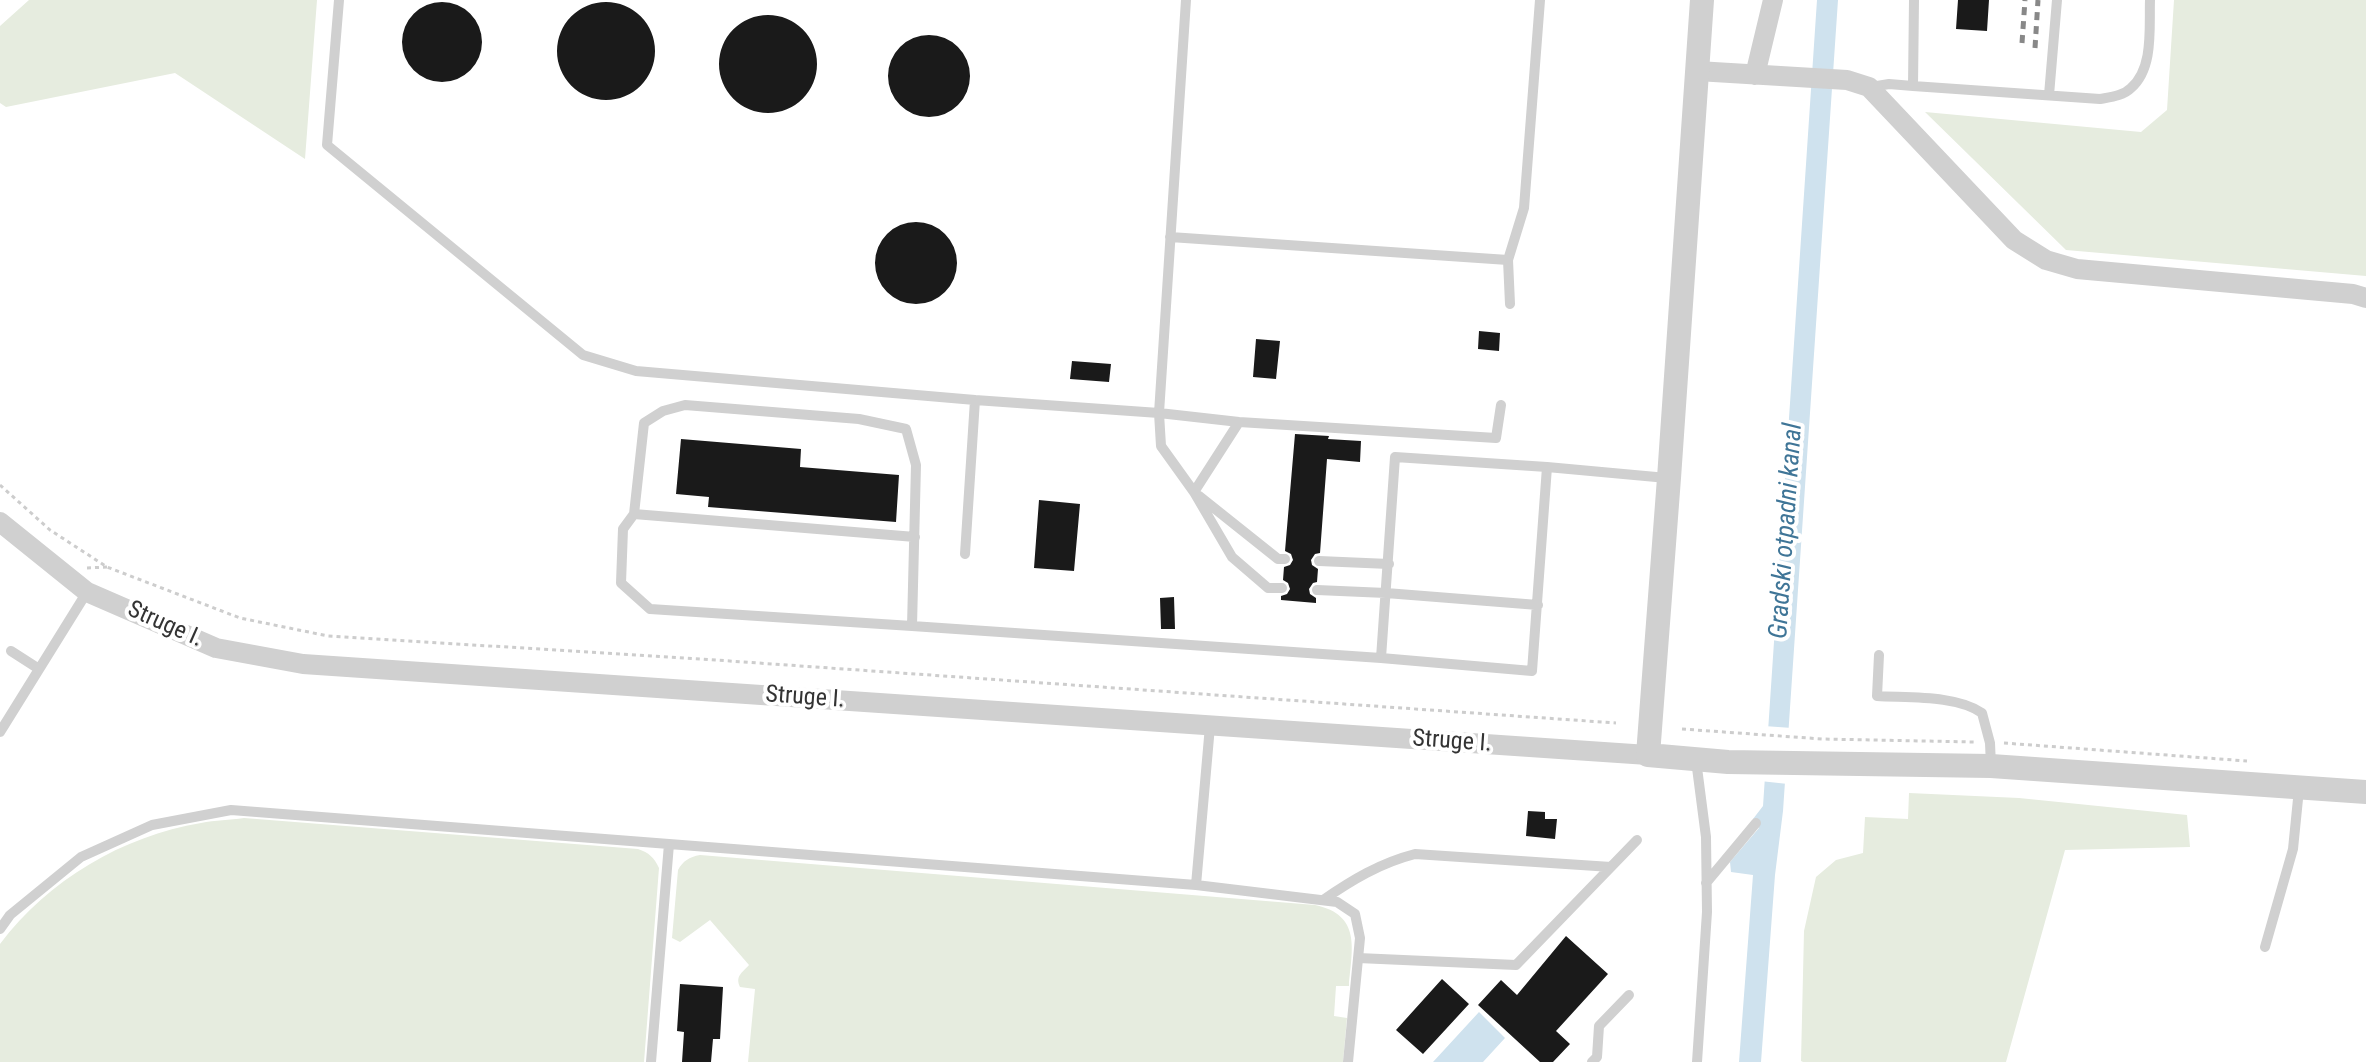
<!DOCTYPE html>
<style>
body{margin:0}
canvas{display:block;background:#fff}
</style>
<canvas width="2366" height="1062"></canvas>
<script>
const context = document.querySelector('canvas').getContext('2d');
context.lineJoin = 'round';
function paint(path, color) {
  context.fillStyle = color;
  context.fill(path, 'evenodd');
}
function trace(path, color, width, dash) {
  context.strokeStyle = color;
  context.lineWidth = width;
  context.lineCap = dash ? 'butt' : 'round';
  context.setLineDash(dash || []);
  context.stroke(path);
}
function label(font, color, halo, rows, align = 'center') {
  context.font = font + ' "Roboto Condensed",sans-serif';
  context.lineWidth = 8;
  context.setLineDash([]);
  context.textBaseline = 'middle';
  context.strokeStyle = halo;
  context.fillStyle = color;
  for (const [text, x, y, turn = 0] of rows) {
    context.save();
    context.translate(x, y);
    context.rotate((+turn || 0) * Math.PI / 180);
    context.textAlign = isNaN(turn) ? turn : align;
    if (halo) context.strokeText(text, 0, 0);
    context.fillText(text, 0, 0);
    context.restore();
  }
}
const green = new Path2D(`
 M29,0H317L305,159L175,73L6,107L0,103V26Z
 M2174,0H2366V276L2066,250L1925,112L2141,132L2167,110Z
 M1909,793L2019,798L2187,815L2190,847L2065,850L2006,1062H1803L1801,1061L1804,931L1816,877L1836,860L1863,853L1865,817L1908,819Z
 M244,818L638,849C649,853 654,857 659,868L644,1062H0V944C48,880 123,836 201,823C215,820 230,820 244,818Z
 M700,855L1315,905C1362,915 1352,949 1349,986H1336L1334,1016L1347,1018L1343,1062H748L755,989L740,987C735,976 742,973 749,965L710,920L680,942L672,938L678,870C683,861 689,857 700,855Z`);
const water = new Path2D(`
 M1817,0H1838L1783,811L1775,875L1761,1062H1739L1753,875L1731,872L1730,862L1759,828L1753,819L1763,806Z
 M1479,1012L1505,1038L1483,1062H1433Z`);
const pier = new Path2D(`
 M1764,726L1792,728L1788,784L1760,781Z`);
const building = new Path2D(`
 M1958,0H1989L1987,31L1956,29Z
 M402 42a40 40 0 1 1 80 0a40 40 0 1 1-80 0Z
 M557 51a49 49 0 1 1 98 0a49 49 0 1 1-98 0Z
 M719 64a49 49 0 1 1 98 0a49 49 0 1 1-98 0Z
 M888 76a41 41 0 1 1 82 0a41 41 0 1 1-82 0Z
 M875 263a41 41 0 1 1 82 0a41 41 0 1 1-82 0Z
 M1479,331L1500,333L1499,351L1478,349Z
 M1256,339L1280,341L1276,379L1253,377Z
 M1072,361L1111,364L1109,382L1070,379Z
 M1295,434L1329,436L1328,439L1361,441L1360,462L1327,459L1320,553L1315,554L1311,560L1312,565L1318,569L1317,582L1313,583L1309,589L1310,594L1316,598V603L1281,600V596L1287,594L1290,589L1288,583L1283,580L1284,567L1290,565L1293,560L1291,554L1285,551Z
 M681,439L801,449L800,467L899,475L896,522L708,507L709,497L676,494Z
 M1039,500L1080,504L1074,571L1034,568Z
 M1174,597L1175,629H1161L1160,598Z
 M1528,811L1545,812V819H1557L1555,839L1526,836Z
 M1566,936L1608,974L1556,1031L1570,1044L1553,1062H1540L1478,1005L1501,980L1517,995Z
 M1442,979L1469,1004L1423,1054L1396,1030Z
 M680,984L723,987L720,1039H713L711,1062H682L684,1032L677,1031Z`);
const path = new Path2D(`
 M0,485L50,530L107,567L240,618L328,636L701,659L1616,723
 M87,568L107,567
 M1682,729L1822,739L1974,742
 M2004,743L2247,761`);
const service = new Path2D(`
 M339,0L327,145L583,355L636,371L975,400
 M1186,0L1159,413L1161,446L1194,492L1232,557L1268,588H1282
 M1914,0L1913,86L2100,99C2111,97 2123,96 2131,88C2154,68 2149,28 2150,0
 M1871,87L1889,84L1913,86
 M2049,95L2057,0
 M1170,237L1508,260L1524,208L1540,0
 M1508,260L1510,304
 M1194,492L1239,422
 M1199,496L1278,559H1285
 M634,514L915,537
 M965,554L975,400L1159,413L1239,422L1496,438L1501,405
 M1319,561L1389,564
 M1317,590L1386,593L1538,605
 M912,626L650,609L621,583L623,529L634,514L644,423L663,411L685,405L859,419L906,429L916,465L912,626L1381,658L1395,457L1547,467L1667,478
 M11,651L39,669
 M1879,655L1877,696C1908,698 1957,695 1982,713L1990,743L1991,766
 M1381,658L1532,671L1547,467
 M1210,726L1196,885L1337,902L1355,914L1360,938L1348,1062
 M0,732L87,592
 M1696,760L1706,837L1707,912L1697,1062
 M1706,883L1756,823
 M1323,900C1352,880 1380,863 1415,854L1611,867
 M0,929L10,915L81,857L152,825L231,810L669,844
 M2265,947L2293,849L2299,789
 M1358,958L1516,965L1637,840
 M651,1062L669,844L1196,885
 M1592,1062L1597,1057L1599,1026L1629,995`);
const minor = new Path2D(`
 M1697,71L1847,80L1869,87L2014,240L2046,260L2077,269L2353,294L2366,298
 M1755,75L1773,0
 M0,522L87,592L216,648L303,664L1648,755`);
const tertiary = new Path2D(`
 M1702,0L1669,478L1648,755L1728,762L1991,766L2366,792`);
const rail = new Path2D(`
 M2022,43L2025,0
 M2035,48L2038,0`);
const streetNames = [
 ["Struge I.",165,625,24],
 ["Struge I.",805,698,4],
 ["Struge I.",1452,742,4]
];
const waterNames = [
 ["Gradski otpadni kanal",1787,531,-86]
];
paint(green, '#e6ecdf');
paint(water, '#cfe2ee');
paint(pier, '#fff');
paint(building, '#1a1a1a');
trace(path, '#cdcdcd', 3, [4, 4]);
trace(service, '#d0d0d0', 10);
trace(minor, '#d0d0d0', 20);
trace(tertiary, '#d0d0d0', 24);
trace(rail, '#888', 5, [8, 6]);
label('24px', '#333', '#fff', streetNames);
label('italic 26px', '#3f7597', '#fff', waterNames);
</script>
